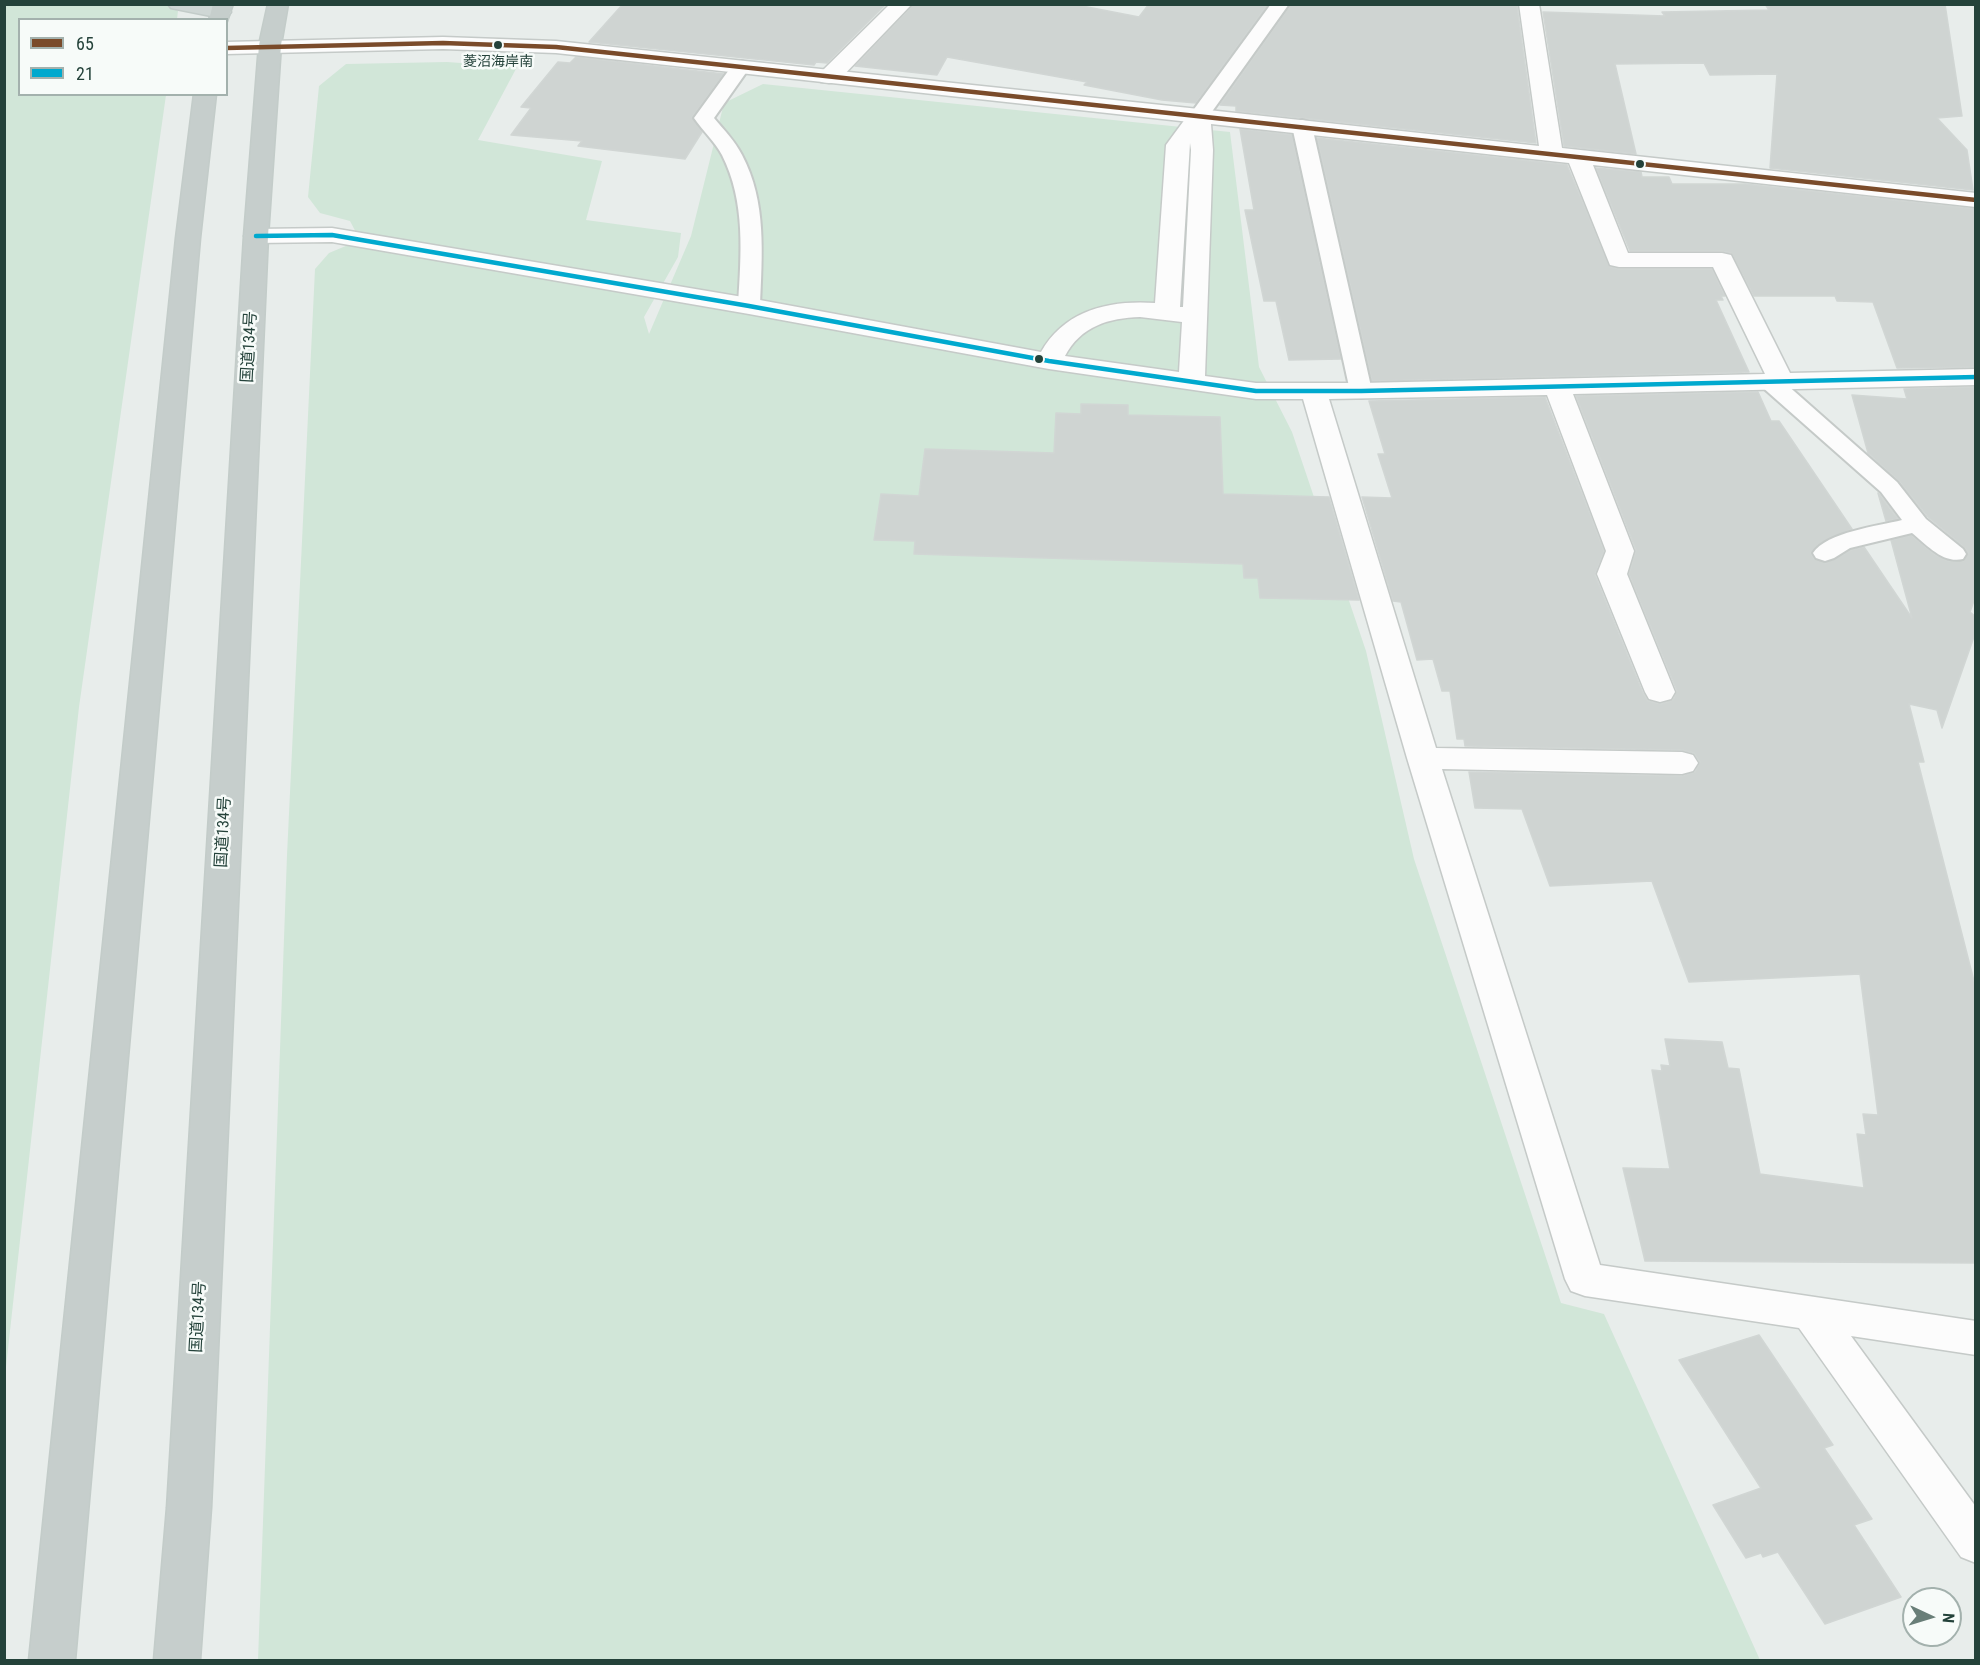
<!DOCTYPE html>
<meta charset="utf-8">
<style>
body{margin:0}
#map{position:relative;width:1980px;height:1665px;overflow:hidden;background:#e8edeb;font-family:"Roboto Condensed",sans-serif}
canvas{display:block}
.frame{position:absolute;inset:0;border:6px solid #24423a;pointer-events:none}
.legend{position:absolute;left:18px;top:18px;width:210px;height:78px;box-sizing:border-box;background:#f7fbf9;border:2px solid #a3b1ad;margin:0;padding:8px 10px;list-style:none;font-size:18px;color:#24423a}
.legend li{display:flex;align-items:center;gap:12px;height:30px}
.legend b{width:30px;border:2px solid #a3b1ad}
.north{position:absolute;left:1902px;top:1587px;width:60px;height:60px;box-sizing:border-box;background:#f7fbf9;border:2px solid #a3b1ad;border-radius:50%;rotate:94deg;font-size:16px;font-weight:700;line-height:24px;text-align:center;color:#24423a}
.north::after{content:'';display:block;margin:auto;width:21px;height:27px;background:#697e78;clip-path:polygon(50% 0,100% 100%,50% 72%,0 100%)}
</style>
<div id="map">
<canvas width="1980" height="1665"></canvas>
<div class="frame"></div>
<ul class="legend">
<li><b style="height:8px;background:#7a4b2a"></b>65</li>
<li><b style="height:8px;background:#00a9ce"></b>21</li>
</ul>
<div class="north">N</div>
</div>
<script>
const context = document.querySelector('canvas').getContext('2d');
context.lineJoin = 'round';
function paint(path, color) {
  context.fillStyle = color;
  context.fill(path, 'evenodd');
}
function trace(path, color, width, dash) {
  context.strokeStyle = color;
  context.lineWidth = width;
  context.lineCap = dash ? 'butt' : 'round';
  context.setLineDash(dash || []);
  context.stroke(path);
}
function label(font, color, halo, rows, align = 'center') {
  context.font = font + ' "Roboto Condensed","Noto Sans JP",sans-serif';
  context.lineWidth = 5;
  context.setLineDash([]);
  context.textBaseline = 'middle';
  context.strokeStyle = halo;
  context.fillStyle = color;
  for (const [text, x, y, turn = 0] of rows) {
    context.save();
    context.translate(x, y);
    context.rotate((+turn || 0) * Math.PI / 180);
    context.textAlign = isNaN(turn) ? turn : align;
    if (halo) context.strokeText(text, 0, 0);
    context.fillText(text, 0, 0);
    context.restore();
  }
}
const green = new Path2D(`
 M5,5H169L178,11L177,19L20,20V94L166,95L79,707L5,1376Z
 M447,62L517,67L478,140L602,161L586,220L681,233L678,257L644,317L649,334L691,236L724,103L763,84L1230,132L1259,367L1292,432L1366,651L1414,859L1561,1303L1604,1314L1760,1660H258L287,855L315,269L329,253L360,240L350,221L320,213L308,197L319,86L346,64Z`);
const building = new Path2D(`
 M623,4H886L827,63L816,62L814,65L589,42Z
 M914,4H1072L1139,17L1149,4H1268L1196,103L1162,100L1084,85L1087,82L947,57L937,75L855,66Z
 M1291,4L1517,6L1536,143L1236,111V106L1220,105Z
 M1765,4H1945L1962,116L1937,118L1967,150L1973,190L1770,168L1777,74L1710,75L1704,63L1615,64L1636,154L1564,146L1543,12L1665,16L1662,12L1769,10Z
 M576,57L724,74L692,117L702,132L685,159L578,146L582,141L511,135L531,108L521,107L558,62L570,63Z
 M1240,129L1292,135L1341,359L1289,360L1276,301H1264L1245,210H1254Z
 M1317,138L1567,165L1610,267L1619,269H1712L1725,296H1721L1723,300H1716L1749,372L1372,381Z
 M1596,168L1641,172L1642,177H1669L1672,184H1745L1976,209V367L1897,368L1873,302L1837,301L1835,296H1754L1731,253L1722,251H1630Z
 M1976,387V595L1970,612L1976,617V631L1942,728L1937,710L1909,704L1924,762H1918L1976,989V1263L1645,1261L1623,1168L1670,1169L1652,1070L1662,1071L1661,1065L1670,1066L1665,1039L1722,1042L1728,1068L1739,1069L1760,1174L1864,1188L1857,1134L1866,1135L1863,1114L1878,1115L1860,974L1689,982L1652,881L1550,886L1522,809L1475,808L1469,772L1682,776L1695,772L1700,762L1694,753L1682,750L1465,746L1464,739H1457L1450,691H1442L1433,659L1417,660L1401,602L1393,601L1362,497L1392,498L1378,454H1385L1369,401L1545,397L1604,551L1595,575L1643,693L1648,701L1661,704L1673,700L1677,691L1629,574L1636,550L1576,396L1758,392L1771,421H1779L1852,529L1819,544L1811,553L1814,559L1826,563L1851,550L1864,547L1912,618L1891,540L1911,535L1934,554L1948,561H1963L1968,553L1964,547L1928,517L1899,481L1868,453L1852,395L1907,399L1904,389Z
 M1081,404L1128,405V415L1220,417L1223,494L1329,497L1359,600L1260,598L1258,578H1244L1243,564L914,554L915,541L874,540L881,494L919,496L925,449L1054,453L1056,413L1081,414Z
 M1878,493L1879,494L1898,519L1886,521Z
 M1759,1335L1833,1445L1824,1448L1872,1519L1854,1525L1901,1597L1825,1624L1778,1552L1763,1557L1761,1553L1746,1558L1713,1505L1761,1488L1679,1360Z`);
const service = new Path2D(`
 M1271,4H1289L1206,120H1192L1189,116Z
 M741,61L748,63L750,67L714,118C724,130 735,141 742,155C767,202 762,255 760,306L757,311L749,312L741,311L738,306C741,255 746,202 722,155C715,142 703,131 694,118L734,63Z
 M1302,120L1309,122L1312,126L1372,391L1369,396L1361,398L1353,396L1350,391L1292,126L1295,122Z
 M1769,374L1777,376L1897,482L1926,519L1963,549L1966,554L1963,559C1943,564 1927,545 1912,533L1850,548L1834,558L1825,561L1816,558L1813,553C1827,532 1878,526 1902,520L1881,492L1761,386L1758,381L1761,376Z`);
const minor = new Path2D(`
 M890,4H912L837,82L829,83L821,82L818,77L821,72Z
 M1519,4H1539L1562,148L1976,193V207L1593,165L1628,253H1722L1731,255L1790,373L1976,369V385L1573,394L1634,551L1627,574L1675,692L1671,699L1660,702L1649,699L1645,692L1597,574L1606,551L1547,395L1329,399L1436,748L1682,752L1693,755L1698,763L1693,771L1682,774L1442,769L1600,1265L1976,1321V1355L1851,1336L1976,1507V1563L1961,1557L1799,1328L1585,1296L1571,1291L1565,1279L1407,758L1303,399H1256L1049,369L749,314L332,242L256,243L248,241L244,236L248,231L256,229L332,228L749,298L1041,352C1065,310 1109,300 1155,303L1166,145L1191,111L1199,109L1539,146ZM1211,124L1569,163L1610,265L1619,267H1713L1765,374L1361,383H1256L1205,376L1213,150ZM1190,143L1191,150L1183,307H1180ZM1140,317L1182,322L1179,372L1065,356C1081,326 1109,318 1140,317Z`);
const tertiary = new Path2D(`
 M443,37L556,41L1199,109L1207,111L1210,116L1207,121L1199,123L556,53L443,49L226,54V42Z`);
const primary = new Path2D(`
 M168,4H214L228,8L231,12L228,16L221,18L171,8Z`);
const trunk = new Path2D(`
 M213,4H233L226,24V20H209Z
 M268,4H288L281,45L268,236L211,1508L200,1660H154L167,1508L244,236L259,45Z
 M194,94H216L200,238L75,1660H29L176,238Z`);
const bus1 = new Path2D(`
 M226,48L443,43L556,47L1976,200`);
const bus2 = new Path2D(`
 M256,236L332,235L749,306L1049,361L1256,391H1361L1976,377`);
const markers = [
 [498,45,5,"#24423a"],
 [1640,164,5,"#24423a"],
 [1039,359,5,"#24423a"]
];
const busNames = [
 ["菱沼海岸南",498,62]
];
const streetNames = [
 ["国道134号",250,347,-87],
 ["国道134号",224,832,-87],
 ["国道134号",199,1317,-87]
];
paint(green, '#d1e6d8');
paint(building, '#cfd4d2');
trace(building, '#d1d6d4', 1.5);
trace(service, '#c5cac8', 4);
trace(minor, '#c5cac8', 3);
trace(tertiary, '#c5cac8', 3);
trace(primary, '#c3ccc9', 3);
trace(trunk, '#c3ccc9', 3);
paint(service, '#fcfcfc');
paint(minor, '#fcfcfc');
paint(tertiary, '#fcfcfc');
paint(primary, '#cfd7d5');
paint(trunk, '#c6cecc');
trace(bus1, '#7a4b2a', 4.5);
trace(bus2, '#00a9ce', 4.5);
for (const [x, y, r, color] of markers) {
  const dot = new Path2D();
  dot.arc(x, y, r, 0, 2 * Math.PI);
  context.fillStyle = color;
  context.fill(dot);
  trace(dot, '#f7fbf9', 2);
}
label('14px', '#24423a', '#f7fbf9', busNames);
label('16px', '#24423a', '#f7fbf9', streetNames);
</script>
